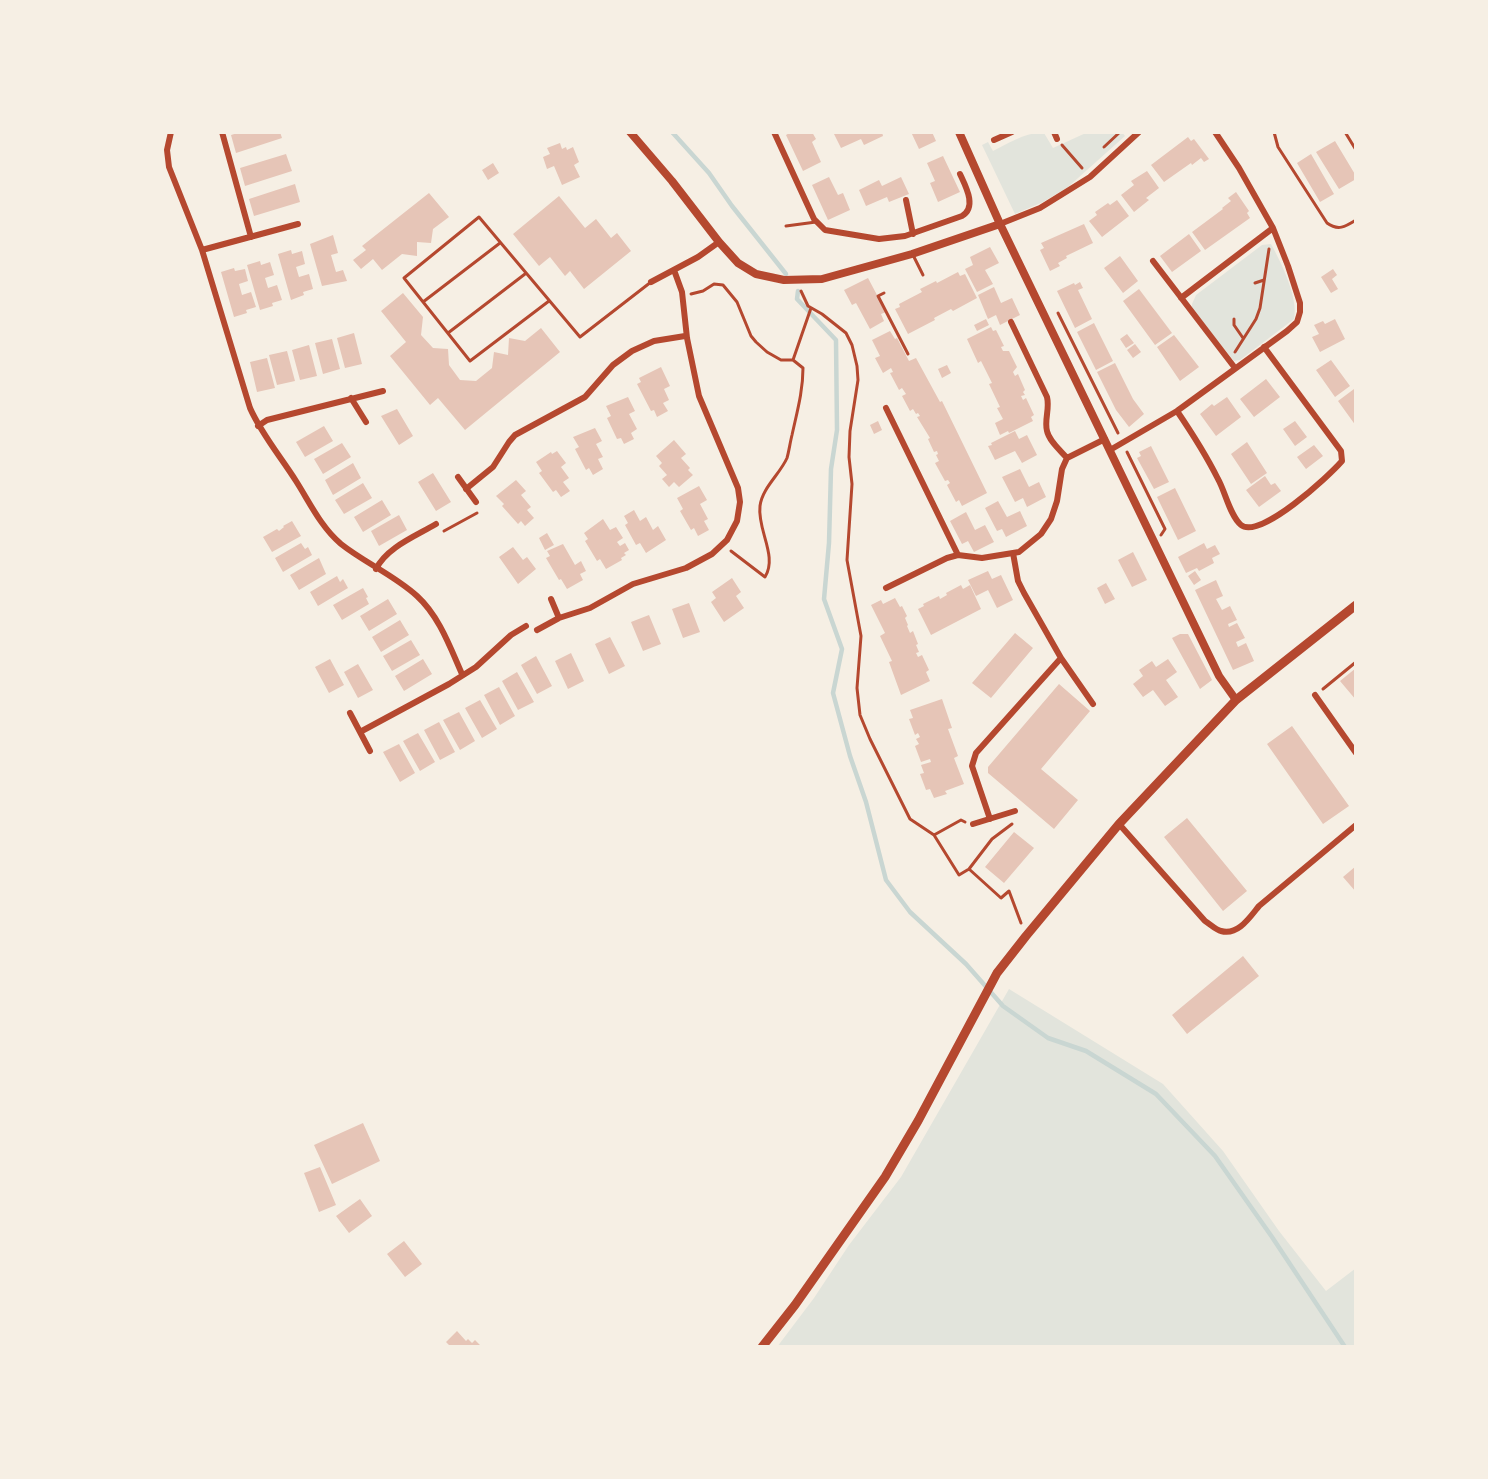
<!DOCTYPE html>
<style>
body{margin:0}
#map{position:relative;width:1488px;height:1479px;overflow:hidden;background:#f6efe4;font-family:Raleway,sans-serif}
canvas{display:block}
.frame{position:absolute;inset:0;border:134px solid #f6efe4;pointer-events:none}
</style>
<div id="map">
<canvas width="1488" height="1479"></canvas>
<div class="frame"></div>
</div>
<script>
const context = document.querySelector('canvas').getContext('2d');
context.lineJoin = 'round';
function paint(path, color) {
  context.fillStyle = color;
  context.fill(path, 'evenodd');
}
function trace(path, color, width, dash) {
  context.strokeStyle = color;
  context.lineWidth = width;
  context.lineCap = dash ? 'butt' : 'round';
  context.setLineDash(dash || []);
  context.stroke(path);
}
const green = new Path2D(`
 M1088,132H1122L1125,136L1068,187L1043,202L1015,214L982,145L988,142L993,151C1008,144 1027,131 1044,133L1053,148Z
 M1271,244C1281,262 1299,299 1294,319L1240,360L1234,361L1192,309V304L1196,295L1262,245Z
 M1009,989L1163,1084L1223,1151L1279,1231L1326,1291L1356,1268V1347H777L814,1298L849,1245L901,1177Z`);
const stream = new Path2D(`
 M672,132L709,173L732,206L786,274
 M798,291L797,299L836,340L837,430L831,469L829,543L824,599L842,649L833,693L850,756L866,802L886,880L910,912L966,964L1003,1006L1048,1038L1086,1051L1156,1094L1215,1156L1272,1237L1345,1347`);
const building = new Path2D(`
 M241,132H280L282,138L236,153L231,135Z
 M791,132H812L816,139L812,142L821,162L803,171L786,135Z
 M833,132H882L883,136L864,145L861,139L841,148Z
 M911,132H932L936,141L919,149Z
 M1188,137L1191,141L1194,139L1209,159L1204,162L1201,158L1192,165L1191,163L1164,182L1151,165Z
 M1335,141L1356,176V179L1339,189L1316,152Z
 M560,143L562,149L566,147L567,150L573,147L579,162L574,165L580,177L562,185L554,166L547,169L543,157L550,154L547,148Z
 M286,154L292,171L245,186L240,168Z
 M1311,154L1334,194L1320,202L1297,163Z
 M943,156L960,192L938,202L930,183L935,181L927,163Z
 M493,163L499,173L488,180L482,170Z
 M1147,171L1159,188L1146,198L1149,200L1134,212L1121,195L1134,185L1131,181Z
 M829,177L838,195L843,193L850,210L828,220L812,185Z
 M901,177L909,194L889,202L887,197L866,206L859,190L879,180L882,186Z
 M295,184L300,202L254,216L249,199Z
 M1236,192L1249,211L1247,213L1250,218L1205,250L1192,232L1223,209L1222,208L1231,201L1228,198Z
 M429,193L449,217L433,229L431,243L417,242V256L402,254L382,270L373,259L361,269L353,260L366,250L362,246Z
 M559,196L585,228L596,219L611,238L617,233L631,251L584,289L570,271L565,276L550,257L539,266L513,234Z
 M1117,200L1129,216L1102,237L1089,221L1097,215L1095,212L1108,203L1110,205Z
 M1084,224L1093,243L1066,256L1067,258L1058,263L1060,266L1050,271L1040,250L1044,248L1041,243Z
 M1189,234L1201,251L1172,272L1160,256Z
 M333,235L338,253L331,255L336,272L343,270L347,281L322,286L310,244Z
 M990,247L999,263L985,270L993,284L977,292L965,269L973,265L970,257Z
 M291,250L292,254L302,251L305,264L296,267L299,277L309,274L313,289L303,292L304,295L291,300L278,254Z
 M1120,256L1138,281L1123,293L1104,268Z
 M260,261L261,265L270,262L274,275L265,278L268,288L277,285L282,300L272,303L273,306L260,310L247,265Z
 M234,268L235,271L245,269L248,281L239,284L242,295L251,292L256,307L246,310L247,313L234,317L221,272Z
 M1333,269L1337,275L1332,279L1338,289L1331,293L1321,277Z
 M958,272L960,276L965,274L977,298L953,311L951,309L934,318L935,320L908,334L895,309L900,307L899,304L922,292L920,289L936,281L937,283Z
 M868,278L886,312L881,314L884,321L870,329L856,303L852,305L844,290Z
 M1080,282L1083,288L1078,290L1092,319L1075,328L1057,291L1074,283L1075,285Z
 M994,287L1001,303L1012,298L1020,315L1000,325L996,315L988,319L978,295Z
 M1139,289L1172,333L1155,345L1123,301Z
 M403,293L423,317L421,335L433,348L448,349L449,365L460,380L476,381L492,368L494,352L508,355L509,338L525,341L541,328L560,352L465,430L438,398L430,405L390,356L406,342L381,311Z
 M986,319L989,325L977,331L974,325Z
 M1335,319L1345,339L1320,352L1312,337L1319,334L1314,325L1323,321L1325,324Z
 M1094,323L1113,361L1096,370L1077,332Z
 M991,327L993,331L996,330L1004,346L1001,347L1003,351H1009L1017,367L1013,372L1015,376L1018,374L1025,390L1023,392L1025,395L1021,396L1023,400L1026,398L1034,415L1031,417L1033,421L1009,433L1008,431L1000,435L995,423L1003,419L997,408L1000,407L989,384L992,383L981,361L978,363L967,339Z
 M890,331L895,339L897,338L909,361L916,358L940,402L942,401L987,493L962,506L959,500L956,502L947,485L950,483L948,480L945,481L935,463L939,461L936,455L938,454L937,451L934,452L928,439L930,438L917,417L920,416L918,413L916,414L913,409L910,411L902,396L906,394L902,388L899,390L890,373L893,372L891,368L883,373L875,358L880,356L872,340Z
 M354,333L362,364L345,368L337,338Z
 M1127,334L1134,343L1126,348L1120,339Z
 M1174,335L1199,367L1180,381L1157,347Z
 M332,339L340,369L323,374L315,343Z
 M1135,344L1141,352L1133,358L1127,350Z
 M309,345L317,376L300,380L292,350Z
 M287,351L295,381L277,385L269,355Z
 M267,358L275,388L257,392L250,362Z
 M1331,360L1350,386L1335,397L1316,370Z
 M1115,363L1133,399L1144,414L1129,427L1116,410L1097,372Z
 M947,365L951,373L942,378L938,369Z
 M661,367L670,386L664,389L669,400L663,403L668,411L657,417L654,410L651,411L637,384L641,382L639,378Z
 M1266,379L1280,397L1254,417L1240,399Z
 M1354,389L1356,391V426L1338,401Z
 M628,397L635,411L629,414L637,429L631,433L634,439L624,444L621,438L617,439L607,418L611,416L606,406Z
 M1227,397L1241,417L1216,436L1200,414L1212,404L1214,406Z
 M397,409L413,436L399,445L381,416Z
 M878,421L882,430L874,434L870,425Z
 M1295,421L1307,437L1295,446L1283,429Z
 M324,426L333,441L305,457L296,442Z
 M595,428L602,441L596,444L603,457L598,459L603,469L593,475L589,468L586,470L575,449L579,447L573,437Z
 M1015,431L1019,439L1027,435L1037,455L1022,463L1015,451L995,460L988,446L992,445L991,443Z
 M674,440L686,454L681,458L690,468L688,470L693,475L679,487L674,482L669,487L662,479L667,475L659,466L662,463L656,456Z
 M1247,442L1267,473L1251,484L1231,454Z
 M342,443L351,457L323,474L314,459Z
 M1314,445L1323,456L1306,469L1297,457Z
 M1151,446L1169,482L1154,489L1137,458L1141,456L1139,452Z
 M557,451L566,463L561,467L569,478L563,482L570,491L561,497L556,490L553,492L539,473L542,471L536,462L551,452L552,454Z
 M353,463L361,478L333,495L325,480Z
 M1020,469L1029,487L1039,482L1046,497L1027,507L1023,498L1015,502L1002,477Z
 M433,473L451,502L436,511L418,482Z
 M1265,476L1271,485L1275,483L1281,491L1259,507L1246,490Z
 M516,480L526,491L521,495L531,507L527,510L534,518L525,526L521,521L518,524L502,506L504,504L496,496Z
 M363,483L372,498L344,514L335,500Z
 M699,486L707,500L700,504L708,519L704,521L709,530L698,536L694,528L691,530L680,511L683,509L677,498Z
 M1175,488L1196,531L1178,540L1157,497Z
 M382,500L391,515L363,532L354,517Z
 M998,501L1007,517L1020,511L1027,526L1006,537L1002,529L997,531L985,508Z
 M634,510L640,521L646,517L653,530L658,526L666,540L646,553L640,543L636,545L625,525L628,523L624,516Z
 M966,512L975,530L985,525L994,542L974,552L968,541L962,544L950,521Z
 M399,515L407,530L379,546L371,531Z
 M603,519L610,530L616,527L623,538L617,542L620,546L625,543L629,550L624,553L626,555L621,558L622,560L606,569L600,559L597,561L585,541L588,539L584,533Z
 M292,521L301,536L272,552L263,537L277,529L279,531L284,527L283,526Z
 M547,533L554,545L545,550L539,538Z
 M301,543L305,549L308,547L312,555L283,572L275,558Z
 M1204,543L1207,549L1215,545L1220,554L1212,558L1214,563L1199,571L1197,568L1186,573L1178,557Z
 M563,544L575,565L581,561L586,571L580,574L583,580L567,589L561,579L559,580L546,558L550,556L547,551Z
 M513,547L523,560L527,557L536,569L518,584L499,557Z
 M1133,552L1147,580L1132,587L1118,560Z
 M319,558L326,574L299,590L290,575Z
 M988,571L992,579L1001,575L1013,600L997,608L988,590L976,596L968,580Z
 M1195,571L1201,580L1194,585L1188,576Z
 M337,576L340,582L343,579L348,588L318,606L310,592Z
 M732,578L741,592L736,596L744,608L724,622L711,602L716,598L712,592Z
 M1216,580L1223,596L1216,599L1222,610L1230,606L1237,620L1228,624L1229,627L1237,623L1245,638L1236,642L1238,647L1246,643L1254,661L1233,670L1195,590Z
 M1106,583L1115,599L1105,604L1097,588Z
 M961,585L963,589L970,585L981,609L931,635L918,609L924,606L923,604L939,596L940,599L947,595L946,593Z
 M363,588L368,597L366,598L369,604L342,620L333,605Z
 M895,598L900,607L902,606L907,616L905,618L908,625L907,626L910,633L913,631L918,644L916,645L919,652L916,653L918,657L922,655L929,670L926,672L930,681L901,695L889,662L892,661L880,636L885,633L871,605L881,600L883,604Z
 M388,599L397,614L369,631L360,616Z
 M689,603L700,632L683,638L672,609Z
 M649,615L661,644L643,651L631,622Z
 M400,620L409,635L381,652L372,637Z
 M1015,633L1033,648L991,698L972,683Z
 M1180,634H1188L1212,680L1200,689L1172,638Z
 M610,637L625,666L609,674L595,644Z
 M411,640L420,655L392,671L383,656Z
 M571,653L584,681L568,689L555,661Z
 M536,656L552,686L537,694L521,665Z
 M330,659L344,685L329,693L315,667Z
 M423,659L432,674L404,691L395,676Z
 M1168,659L1177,672L1166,680L1178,697L1165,706L1153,690L1143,697L1133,684L1143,676L1139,670L1152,661L1156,667Z
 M358,664L373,690L358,698L344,672Z
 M1356,668V700L1340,681Z
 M517,672L534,702L518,710L502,681Z
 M1059,684L1090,711L1041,769L1078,800L1054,829L988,773V767Z
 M499,687L515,716L500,725L484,695Z
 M942,699L952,728L948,729L958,756L954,758L964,784L945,791L947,794L934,798L930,789L926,790L920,774L924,773L921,765L931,762L930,759L921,762L915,746L919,744L916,739L920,737L918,733L915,735L909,719L913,718L910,710Z
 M480,700L497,729L482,738L465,708Z
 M459,712L475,741L460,750L443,720Z
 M439,722L455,752L440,760L424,730Z
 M1292,726L1349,806L1323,824L1267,744Z
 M418,733L435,762L420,771L403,741Z
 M399,744L415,773L400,782L383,752Z
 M1187,818L1247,891L1223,911L1164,837Z
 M1014,832L1034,848L1004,883L985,867Z
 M1356,866V892L1343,877Z
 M1243,956L1259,976L1187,1034L1172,1015Z
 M363,1123L380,1161L332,1184L314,1145Z
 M320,1167L336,1205L319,1212L304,1173Z
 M360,1199L372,1216L349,1233L336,1216Z
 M404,1241L422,1264L405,1277L387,1254Z
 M457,1331L466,1341L468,1339L472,1343L475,1340L482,1347H451L446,1342Z`);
const path = new Path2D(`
 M1062,145L1082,168
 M1104,147L1120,132
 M1255,283L1264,280
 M801,291L808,306L822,314L846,333L852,345L857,366L858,380L850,431L849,457L852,484L847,560L861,636L857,688L860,715L870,739L910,819L934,835L959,875L969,869L992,839L1012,824
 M884,293L878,296L908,354
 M691,294L703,291L714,284L723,285L737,302L751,336L756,342L767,352L781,360H793L803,368C803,391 797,412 792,435C790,443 789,451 787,458C780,474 762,488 760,506C757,530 778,556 765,577L731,551
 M1058,313L1118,433
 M1234,319V325L1243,338
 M1235,352L1256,319L1260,308L1269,249
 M793,360L811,308
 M1127,452L1165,529L1161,535
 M444,531L477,513
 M1323,689L1356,662
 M934,835L961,820L965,822
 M969,869L1001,898L1009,891L1021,923`);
const service = new Path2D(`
 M1274,132L1278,147L1327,223C1338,231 1345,227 1356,220
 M1345,132L1356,150
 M786,226L816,222
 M913,255L923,275
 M549,301L470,361L404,278L479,217L580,337L651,282
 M423,302L500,243
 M448,333L525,274`);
const minor = new Path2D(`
 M171,132L167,150L169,167L202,250L250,408C262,435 281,457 296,481C310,503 321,527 341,544C365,563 394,575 417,596C439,616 450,647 462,674
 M222,132L251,237
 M774,132L814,219L825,230L879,239L905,236L962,216C977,207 966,187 960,174
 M1054,132L1057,139
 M994,140L1012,132
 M906,200L913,234
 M1000,224L1040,208L1090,177L1139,132
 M202,250L298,224
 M1153,261L1235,368
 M651,282L698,257L719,242
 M1181,298L1273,228
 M1011,322L1047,397C1050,409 1044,420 1047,431C1049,441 1061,451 1067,458
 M351,398L366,422
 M886,408L958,555
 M1177,411C1192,433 1206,455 1218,479C1225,491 1230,516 1241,525C1260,540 1329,476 1342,461L1341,451L1264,347
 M258,426L267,420L383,391
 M1110,450L1177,411L1287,331L1297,322L1300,312V303L1288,266L1273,228L1239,168L1215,132
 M458,477L476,502
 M466,489L493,467L509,442L515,435L585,397L613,365L632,351L654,341L685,336L687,338
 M1013,553L1018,581L1024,593L1061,658L1093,704
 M376,569C387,547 416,536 436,524
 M886,588L947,558L958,555L982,558L1019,552L1041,534L1051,519L1057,501L1062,469L1067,458L1105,439
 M551,599L559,618
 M537,630L559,618L590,608L633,584L686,568L712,554L727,540L737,521L740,502L738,488L699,396L687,338L682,292L674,270
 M1315,695L1356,753
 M350,713L370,751
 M360,732L449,684L476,667L511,635L526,626
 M990,819L972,766L976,753L1061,658
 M973,824L1015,811
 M1119,824L1205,921C1210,924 1216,930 1221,931C1238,936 1250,917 1259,906L1356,825`);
const tertiary = new Path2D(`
 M630,132L672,181L719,242L738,263L756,274L784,280L822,279L912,254L1000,224
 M959,132L1000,224L1219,676L1236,700`);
const secondary = new Path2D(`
 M762,1347L795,1305L885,1177L918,1121L997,973L1026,936L1119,824L1236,700L1356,605`);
paint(green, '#e2e4dc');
trace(stream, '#c9d6d2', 4.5);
paint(building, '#e6c5b7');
trace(path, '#b5482f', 3);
trace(service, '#b5482f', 3);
trace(minor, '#b5482f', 6);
trace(tertiary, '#b5482f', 8);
trace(secondary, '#b5482f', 9);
</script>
